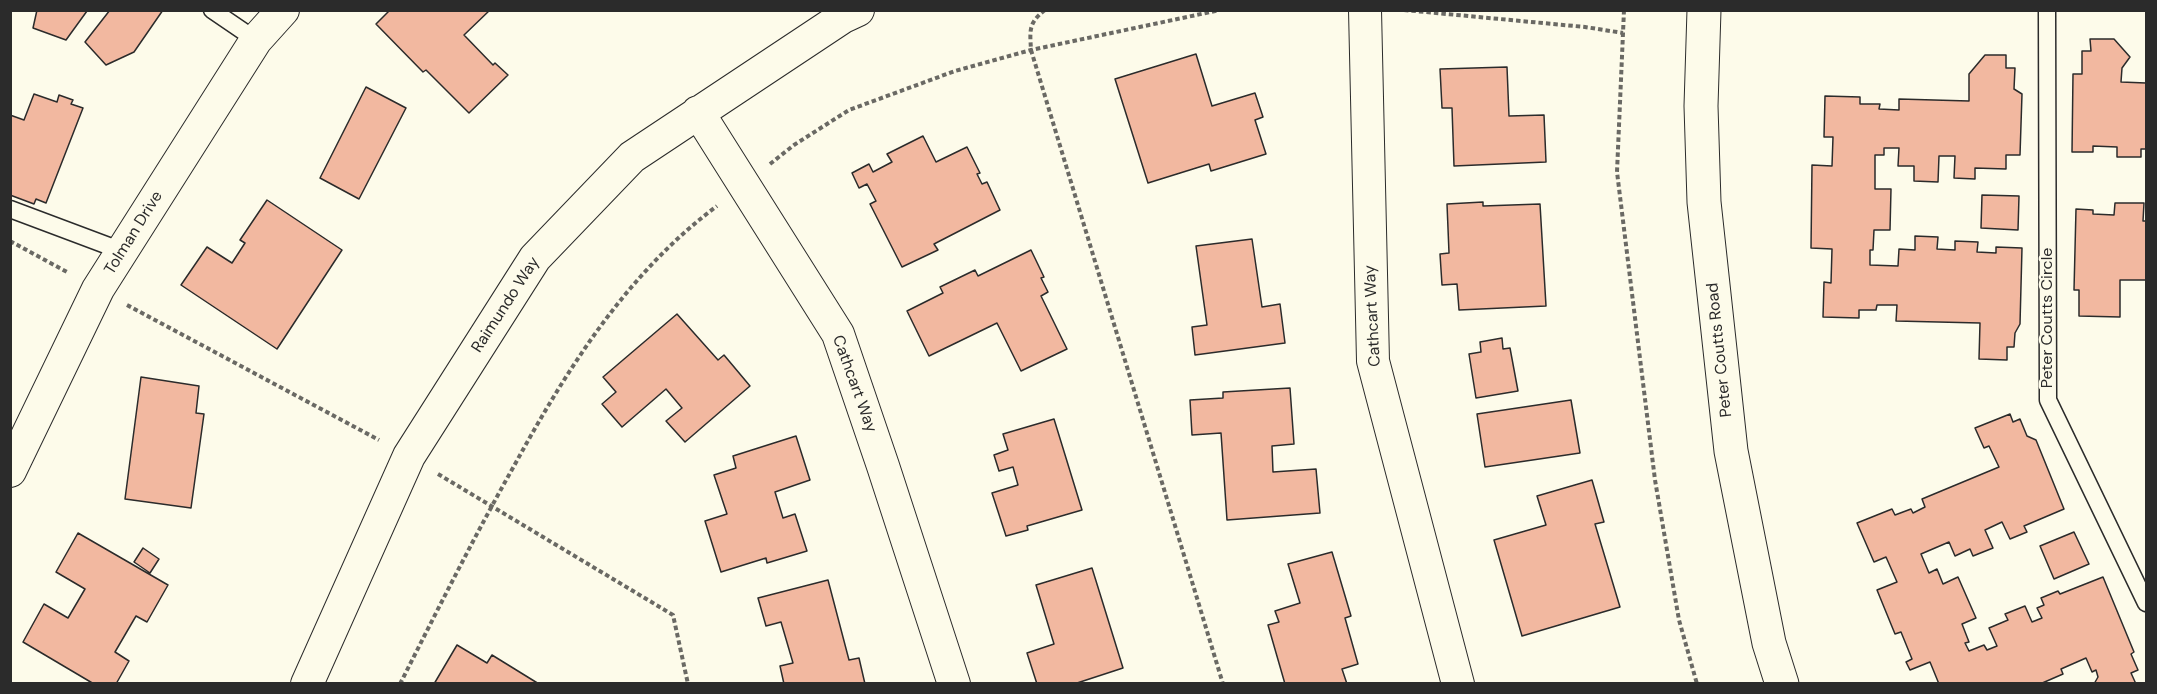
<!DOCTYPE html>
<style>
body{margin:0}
#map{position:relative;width:2157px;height:694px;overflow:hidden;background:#fdfbea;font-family:"DM Sans",sans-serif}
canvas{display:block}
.frame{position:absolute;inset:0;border:12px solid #2b2b2b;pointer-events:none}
</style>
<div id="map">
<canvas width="2157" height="694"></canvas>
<div class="frame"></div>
</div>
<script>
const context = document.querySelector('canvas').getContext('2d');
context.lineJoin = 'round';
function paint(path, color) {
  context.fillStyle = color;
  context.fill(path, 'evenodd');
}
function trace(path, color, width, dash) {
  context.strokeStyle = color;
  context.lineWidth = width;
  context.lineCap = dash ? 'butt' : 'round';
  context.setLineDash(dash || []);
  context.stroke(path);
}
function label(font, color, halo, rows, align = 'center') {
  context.font = font + ' "DM Sans",sans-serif';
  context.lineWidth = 4.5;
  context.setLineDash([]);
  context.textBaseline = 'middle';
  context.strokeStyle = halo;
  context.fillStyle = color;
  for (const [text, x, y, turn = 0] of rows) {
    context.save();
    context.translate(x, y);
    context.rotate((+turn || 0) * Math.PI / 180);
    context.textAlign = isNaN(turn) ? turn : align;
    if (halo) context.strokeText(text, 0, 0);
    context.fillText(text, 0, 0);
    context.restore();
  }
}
const building = new Path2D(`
 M37,10H86L87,11L66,40L33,28Z
 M110,10H163L134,52L106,65L85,42Z
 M390,10H490L464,35L493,65L495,63L508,75L469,113L426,70L423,72L376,24Z
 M2090,39H2114L2130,57L2122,68L2121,82L2146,83V149H2141V157H2117V147L2093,146V152H2072L2073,74H2082V51H2091Z
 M1196,54L1212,106L1255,93L1263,117L1255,120L1266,154L1211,171L1209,164L1148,183L1115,79Z
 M1985,55H2006V68H2015L2014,89L2022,94L2020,155H2006V169L1975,168V179L1954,178L1955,156H1939L1938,182L1914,181V166H1898L1899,148H1884V155H1875V189H1891L1890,230H1874L1873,250H1870V265L1898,266L1899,249L1915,250V236L1938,237L1937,249L1955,250V241L1978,242L1977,252L1996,253V247L2022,248L2020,324L2015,333L2014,347H2007V360L1979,359L1980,323L1896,321L1897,305H1877L1876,310H1859V318L1823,317L1824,282L1831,283L1832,249L1811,248L1812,165L1832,166L1833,137H1824L1825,96L1860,97V104H1880L1879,109L1899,110V99L1969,101V74Z
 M1507,67L1509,116L1544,115L1546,162L1454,166L1452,108H1442L1440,69Z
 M366,87L406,108L359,199L320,178Z
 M34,94L57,102L59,95L73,100L71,104L83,108L46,203L36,199L34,204L10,195V115L24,120Z
 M923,136L936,162L967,147L980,173L977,174L982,184L987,182L1000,210L934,244L938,250L902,267L870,204L876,201L867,184L859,188L852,173L869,164L873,172L892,162L887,154Z
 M1982,195L2019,196L2018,230L1981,228Z
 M267,200L342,250L277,349L181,285L207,247L232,263L245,243L240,240Z
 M1483,202V206L1540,204L1546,306L1459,310L1457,284L1442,285L1440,254L1449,253L1447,204Z
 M2115,203H2144L2143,221H2146V280H2120V317L2079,316V290H2074L2076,209L2093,210V214L2114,215Z
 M1252,239L1262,307L1280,304L1285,343L1195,355L1192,327L1207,325L1196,246Z
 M1031,250L1044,277L1041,278L1048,292L1041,296L1067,349L1021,371L997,323L929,356L907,311L943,293L940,287L975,270L978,276Z
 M677,314L718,360L724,355L750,386L685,442L666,421L682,408L666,389L622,427L602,404L616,392L603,377Z
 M1502,338L1503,349L1510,348L1518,391L1476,398L1469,354L1481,352L1480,342Z
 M141,377L199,386L196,413L204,414L191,508L125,499Z
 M1290,388L1294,444L1272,446L1273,472L1316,469L1320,513L1227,520L1221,433L1192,435L1190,400L1223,398V392Z
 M1571,400L1580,453L1485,467L1477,414Z
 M2010,414L2013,422L2020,419L2027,436L2036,440L2064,509L2024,526L2027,532L2010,539L2002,522L1985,530L1993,548L1973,556L1970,549L1955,556L1949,542L1921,554L1929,573L1937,569L1943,584L1958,577L1976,618L1962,624L1969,642L1965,643L1969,651L1984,645L1987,650L1997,646L1989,628L2008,620L2005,614L2025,606L2032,622L2042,618L2037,608L2044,605L2041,598L2058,591L2060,594L2103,577L2134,652L2131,654L2138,670L2131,673L2136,684H2094L2098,677L2096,670L2092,672L2086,658L2061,669L2063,674L2040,684H1939L1930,662L1910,670L1906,662L1912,659L1901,632L1895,634L1877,590L1897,582L1886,557L1874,562L1857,523L1892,509L1895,515L1911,509L1913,513L1925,507L1922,499L1999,467L1989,446L1984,448L1975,428Z
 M1054,419L1082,510L1027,526L1028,530L1006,536L992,493L1018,485L1013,467L999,471L994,455L1008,450L1003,434Z
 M796,436L810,480L775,492L783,518L795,514L807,551L767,563L766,558L721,572L705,521L727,514L714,475L736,468L733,456Z
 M1592,480L1604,522L1595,524L1620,607L1522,636L1494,540L1546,525L1537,496Z
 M2074,532L2089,564L2054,579L2040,546Z
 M78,533L168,585L147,622L136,616L115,652L129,661L116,684H94L23,642L44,604L68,618L85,589L56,572Z
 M143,548L159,559L150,573L134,562Z
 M1332,552L1351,616L1345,618L1358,664L1342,669L1347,684H1285L1268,625L1279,622L1275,611L1300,603L1288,564Z
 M1092,568L1123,668L1074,684H1037L1027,653L1054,644L1036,585Z
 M828,580L849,660L859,658L865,684H784L780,666L793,663L781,622L766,626L758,598Z
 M457,645L487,663L492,655L539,684H434Z`);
const path = new Path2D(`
 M1045,10C1028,23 1030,31 1031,50L1223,684
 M1404,10L1585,27L1623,33
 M1624,10L1617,172L1655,480L1679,620L1697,684
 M770,164L794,145L849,110L955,71L1031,50L1220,10
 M10,241L67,272
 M127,305L379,440
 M438,474L673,615L688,684
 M400,684C437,611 474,537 514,466C567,369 627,273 717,206`);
const service = new Path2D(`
 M212,10L256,40
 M2047,10L2048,400L2146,603
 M10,209L122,251`);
const minor = new Path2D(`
 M1365,10L1373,361L1458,684
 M698,112L838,334L883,466L954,684
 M10,471L98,289L256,40L283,10
 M307,684L409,456L535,258L632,157L843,17L858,10`);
const tertiary = new Path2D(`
 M1704,10L1701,106L1704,202L1731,451L1769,643L1782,684`);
const streetNames = [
 ["Tolman Drive",134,233,-58],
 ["Raimundo Way",506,305,-57],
 ["Cathcart Way",1373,316,-93],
 ["Peter Coutts Circle",2048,318,-90],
 ["Peter Coutts Road",1720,350,-96],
 ["Cathcart Way",854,384,70]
];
paint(building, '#f2b8a0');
trace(building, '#2b2b2b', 1.5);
trace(service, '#2b2b2b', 19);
trace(minor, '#2b2b2b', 34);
trace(tertiary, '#2b2b2b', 35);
trace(path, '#6a6964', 4, [4.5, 3]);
trace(service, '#fdfbea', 16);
trace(minor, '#fdfbea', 32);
trace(tertiary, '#fdfbea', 33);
label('16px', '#2b2b2b', '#fdfbea', streetNames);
</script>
